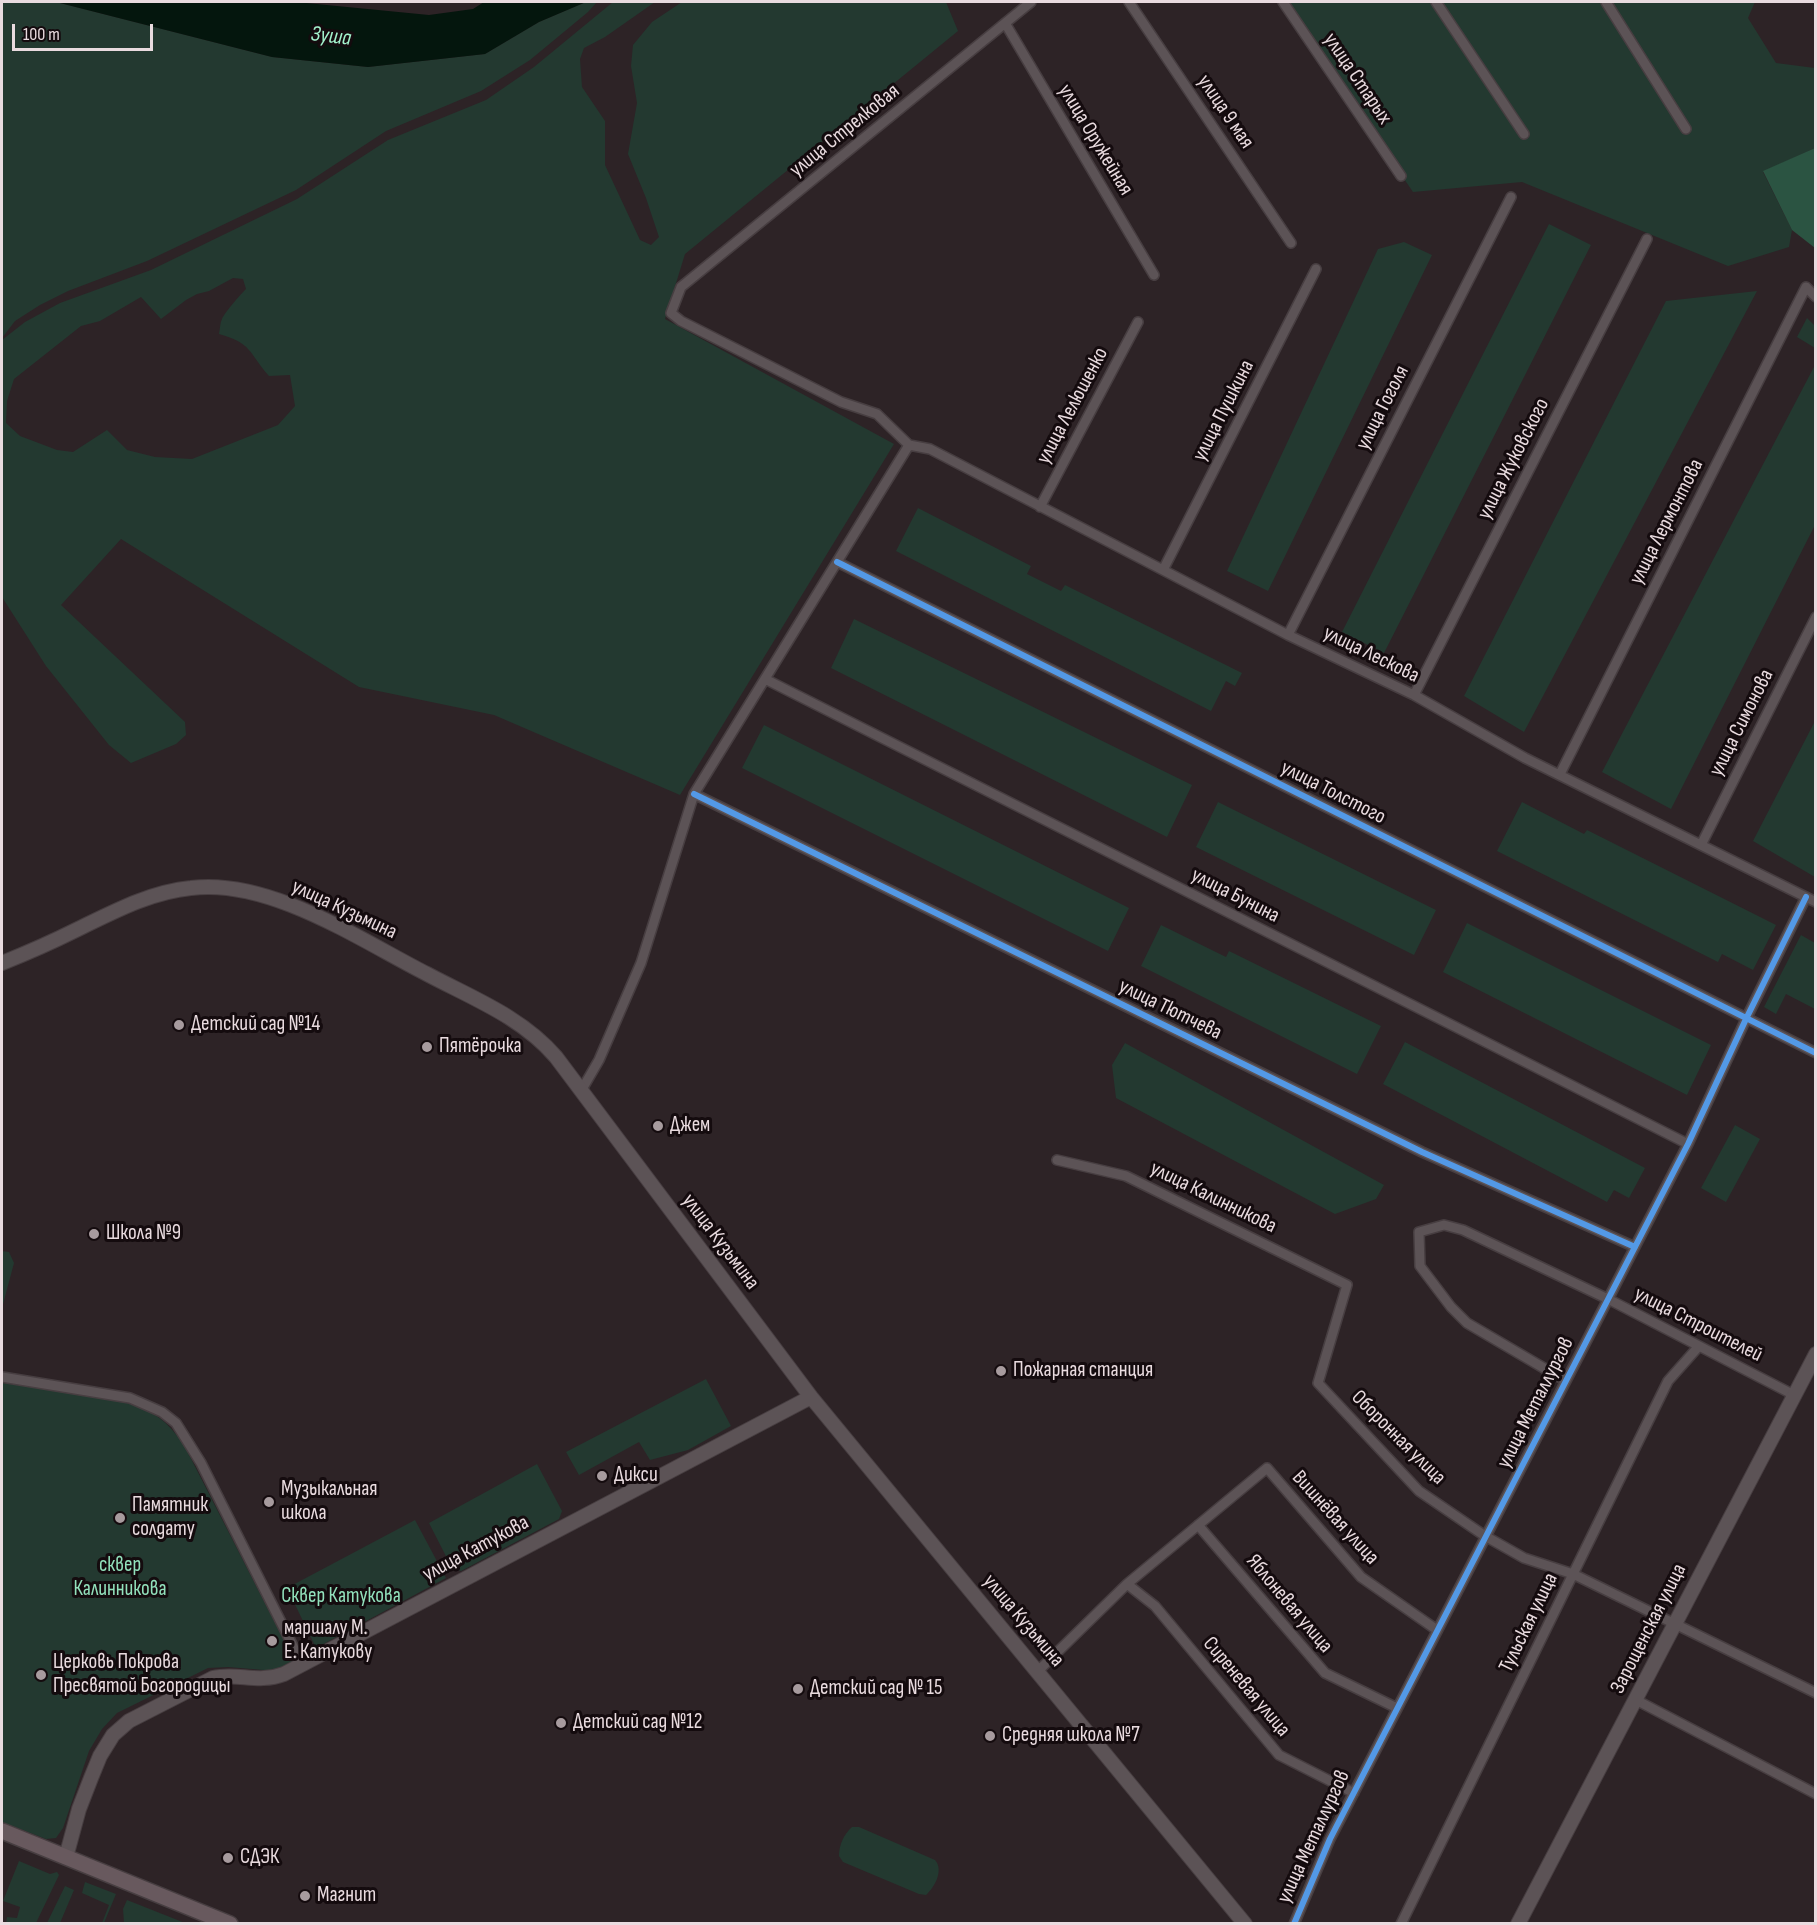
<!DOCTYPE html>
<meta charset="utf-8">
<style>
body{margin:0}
#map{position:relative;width:1817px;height:1925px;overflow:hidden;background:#2d2326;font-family:"Sofia Sans Condensed",sans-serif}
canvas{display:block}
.frame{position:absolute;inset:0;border:3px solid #e9dbdf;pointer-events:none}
.scale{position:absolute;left:12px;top:24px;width:141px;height:27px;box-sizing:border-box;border:3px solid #e9dbdf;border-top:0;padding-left:8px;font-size:18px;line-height:21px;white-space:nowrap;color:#e9dbdf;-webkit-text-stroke:4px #140b0e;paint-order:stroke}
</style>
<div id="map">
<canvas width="1817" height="1925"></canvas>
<div class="frame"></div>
<div class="scale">100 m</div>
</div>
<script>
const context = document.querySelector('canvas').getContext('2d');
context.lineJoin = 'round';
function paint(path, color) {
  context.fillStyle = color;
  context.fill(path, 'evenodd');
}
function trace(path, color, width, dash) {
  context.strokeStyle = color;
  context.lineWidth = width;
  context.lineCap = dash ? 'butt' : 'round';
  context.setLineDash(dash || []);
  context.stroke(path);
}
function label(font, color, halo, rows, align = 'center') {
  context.font = font + ' "Sofia Sans Condensed",sans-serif';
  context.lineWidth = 6;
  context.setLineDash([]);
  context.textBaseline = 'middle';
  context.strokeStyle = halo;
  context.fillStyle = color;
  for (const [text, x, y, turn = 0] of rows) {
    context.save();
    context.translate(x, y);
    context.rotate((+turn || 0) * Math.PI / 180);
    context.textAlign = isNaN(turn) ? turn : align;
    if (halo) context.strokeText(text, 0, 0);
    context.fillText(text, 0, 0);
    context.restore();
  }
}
const green = new Path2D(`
 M2,2H56L272,57L368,67L485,54L539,22L586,2H597L588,12L530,60L481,91L386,131L296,190L147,261L68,291L40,305L15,321L2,338Z
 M613,2H655L605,37L584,48L580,59L582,87L605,121V165L640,240L651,245L659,237L646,198L628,154L637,103L631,66L633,45L652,22L682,2H946L958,31L685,254L665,319L894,444L680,795L494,715L359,687L121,539L61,605L185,722L186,735L176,744L131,763L109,745L46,666L2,597V340L25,322L60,303L151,270L297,199L388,140L486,100L534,67ZM233,278L243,279L246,289C241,294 225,312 222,319C220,323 220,329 219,334C252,343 248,352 269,376L290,375L295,406L278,425L192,459L155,457L127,450L107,430L73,452L57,450L20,436L6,423L7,401L14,379L81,326L100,321L141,297L161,319L186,300L197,294L209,291Z
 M1283,2H1755L1748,18L1776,63L1815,68V148L1763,172L1792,230L1789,247L1728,266L1522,182L1413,192Z
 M1549,224L1591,245L1384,653L1342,632Z
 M1404,242L1432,255L1268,591L1227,571L1378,249Z
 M1757,291L1524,732L1464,696L1666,301Z
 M1807,318L1815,326V348L1797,337Z
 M1815,365V525L1671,809L1602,772Z
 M918,508L1031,566L1027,574L1061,591L1065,585L1242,673L1235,686L1226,681L1211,711L896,551Z
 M854,619L1192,785L1167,837L831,668Z
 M1815,721V877L1753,841Z
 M764,725L1129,908L1108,951L742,768Z
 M1218,802L1436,910L1414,955L1196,847Z
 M1522,802L1584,834L1587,830L1776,925L1753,970L1722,954L1718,962L1497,851Z
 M1467,923L1711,1045L1687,1095L1443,972Z
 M1161,925L1226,957L1229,951L1381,1026L1357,1074L1141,966Z
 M1801,935L1815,943V1009L1786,994L1776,1014L1764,1007Z
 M1405,1042L1645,1168L1629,1198L1614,1190L1607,1202L1383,1084Z
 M1125,1043L1384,1185L1376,1199L1335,1214L1116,1098L1112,1065Z
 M1735,1125L1760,1139L1726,1202L1701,1188Z
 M2,1251L9,1252L14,1263L2,1308Z
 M706,1379L731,1426L688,1450L650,1460L639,1442L579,1475L566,1452Z
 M2,1383C44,1389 117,1393 153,1414C166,1421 174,1432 183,1443L295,1662L276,1671L228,1667L208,1668L117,1713L102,1729L89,1751L63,1828L56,1838L46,1839L2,1822Z
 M537,1464L562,1511L559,1519L461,1571L452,1568L429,1523Z
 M415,1520L446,1578L316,1648L287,1588Z
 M852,1827H859L935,1860C944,1870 935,1887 926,1895L919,1894L843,1862L839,1856C839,1845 844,1834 852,1827Z
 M19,1861L50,1874L57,1872L59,1875L36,1923H6L7,1917L17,1918L20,1907L3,1901Z
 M85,1882L116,1894L104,1923H102L109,1905L82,1893Z
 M65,1886L74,1890L60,1923H47Z
 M127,1900L185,1923H124L123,1909Z`);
const forest = new Path2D(`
 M1815,148V248L1792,230L1763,171Z`);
const water = new Path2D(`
 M56,2H296L429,15L473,9L484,2H586L539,22L485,54L368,67L272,57Z`);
const street = new Path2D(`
 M1129,2L1291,243
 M1283,2L1401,176
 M1436,2L1524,134
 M1606,2L1686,129
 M1005,23L1154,275
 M909,445L930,449L1288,635L1414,695L1525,758L1816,902
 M909,445L877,414L841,402L681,321L671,313L681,287L1031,2
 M1040,507L1138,322
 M837,562L1816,1053
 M1163,570L1316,269
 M1288,635L1511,197
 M765,679L1688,1144
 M1414,695L1647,239
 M1560,774L1806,287L1816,297
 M694,794L1422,1152L1635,1247
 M1701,845L1816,617
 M581,1091L599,1060L641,963L694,794L909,445
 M1057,1160L1126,1176L1347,1285L1318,1383L1419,1491L1485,1536L1524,1558L1573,1574L1816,1693
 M2,1377L130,1398L162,1412L176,1423L201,1463L302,1664
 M1566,1381L1467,1323L1451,1307L1420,1266L1419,1232L1444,1225L1463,1230L1608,1299L1794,1395
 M1198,1525L1325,1673L1397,1708
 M1127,1584L1155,1606L1279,1755L1354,1793
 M1038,1671L1127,1584L1267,1468L1361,1577L1437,1630
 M1636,1700L1816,1794
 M1294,1924L1330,1839L1688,1144L1746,1019L1806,897
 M1401,1924L1668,1381L1699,1346`);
const secondary = new Path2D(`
 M2,963C27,953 52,942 76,930C113,912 150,892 191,888C270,878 360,940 427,974C472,998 522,1017 556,1057L811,1397L1245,1924
 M66,1857L79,1809L91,1778L100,1756L113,1735L129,1721L213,1678C237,1672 258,1684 284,1674L811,1397
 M1518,1924L1816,1354`);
const primary = new Path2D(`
 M2,1831L230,1924`);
const cycleway = new Path2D(`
 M837,562L1816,1053
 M694,794L1422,1152L1635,1247
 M1294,1924L1330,1839L1688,1144L1746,1019L1806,897`);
const markers = [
 [179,1025,6,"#a79b9e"],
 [427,1047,6,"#a79b9e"],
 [658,1126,6,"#a79b9e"],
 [94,1234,6,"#a79b9e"],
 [1001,1371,6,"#a79b9e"],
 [602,1476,6,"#a79b9e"],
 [269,1502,6,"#a79b9e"],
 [120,1518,6,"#a79b9e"],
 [272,1641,6,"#a79b9e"],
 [41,1675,6,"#a79b9e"],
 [798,1689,6,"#a79b9e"],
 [561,1723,6,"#a79b9e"],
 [990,1736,6,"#a79b9e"],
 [228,1858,6,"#a79b9e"],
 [305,1896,6,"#a79b9e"]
];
const streetNames = [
 ["улица Старых",1357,79,56],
 ["улица 9 мая",1225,112,56],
 ["улица Стрелковая",845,131,-39],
 ["улица Оружейная",1095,140,59],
 ["улица Лелюшенко",1073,406,-62],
 ["улица Гоголя",1383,408,-63],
 ["улица Пушкина",1224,411,-63],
 ["улица Жуковского",1514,459,-63],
 ["улица Лермонтова",1667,522,-63],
 ["улица Лескова",1371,655,26],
 ["улица Симонова",1742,723,-63],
 ["улица Толстого",1333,793,27],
 ["улица Бунина",1235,896,27],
 ["улица Кузьмина",344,910,25],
 ["улица Тютчева",1170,1010,26],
 ["улица Калинникова",1213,1198,26],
 ["улица Кузьмина",720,1242,53],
 ["улица Строителей",1698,1325,27],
 ["улица Металлургов",1536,1403,-63],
 ["Оборонная улица",1398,1438,45],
 ["Вишнёвая улица",1335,1518,48],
 ["улица Катукова",476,1549,-28],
 ["Яблоневая улица",1289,1604,50],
 ["улица Кузьмина",1023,1621,50],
 ["Тульская улица",1529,1623,-64],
 ["Зарощенская улица",1649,1629,-63],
 ["Сиреневая улица",1246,1687,50],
 ["улица Металлургов",1314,1837,-65]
];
const poiNames = [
 ["Детский сад №14",191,1025],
 ["Пятёрочка",439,1047],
 ["Джем",670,1126],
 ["Школа №9",106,1234],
 ["Пожарная станция",1013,1371],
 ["Дикси",614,1476],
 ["Музыкальная",281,1490],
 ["школа",281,1514],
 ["Памятник",132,1506],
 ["солдату",132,1530],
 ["маршалу М.",284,1629],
 ["Е. Катукову",284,1653],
 ["Церковь Покрова",53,1663],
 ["Пресвятой Богородицы",53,1687],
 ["Детский сад № 15",810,1689],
 ["Детский сад №12",573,1723],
 ["Средняя школа №7",1002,1736],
 ["СДЭК",240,1858],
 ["Магнит",317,1896]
];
const parkNames = [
 ["сквер",120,1566],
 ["Калинникова",120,1590],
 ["Сквер Катукова",341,1597]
];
const waterNames = [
 ["Зуша",331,37,7]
];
paint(green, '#233930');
paint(forest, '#2b5442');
paint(water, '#04160d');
trace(street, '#473e41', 12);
trace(secondary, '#473e41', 16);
trace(primary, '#473e41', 18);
trace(street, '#5c5356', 9);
trace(secondary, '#5c5356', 14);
trace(primary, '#68595e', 15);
trace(cycleway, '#5399e6', 6);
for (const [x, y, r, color] of markers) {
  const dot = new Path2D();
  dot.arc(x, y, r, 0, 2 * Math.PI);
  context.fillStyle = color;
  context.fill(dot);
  trace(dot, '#140b0e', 2);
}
label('21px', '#e9dbdf', '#140b0e', streetNames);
label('21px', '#e9dbdf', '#140b0e', poiNames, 'left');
label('21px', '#92e1bc', '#140b0e', parkNames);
label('italic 22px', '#a3f3cd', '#140b0e', waterNames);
</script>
